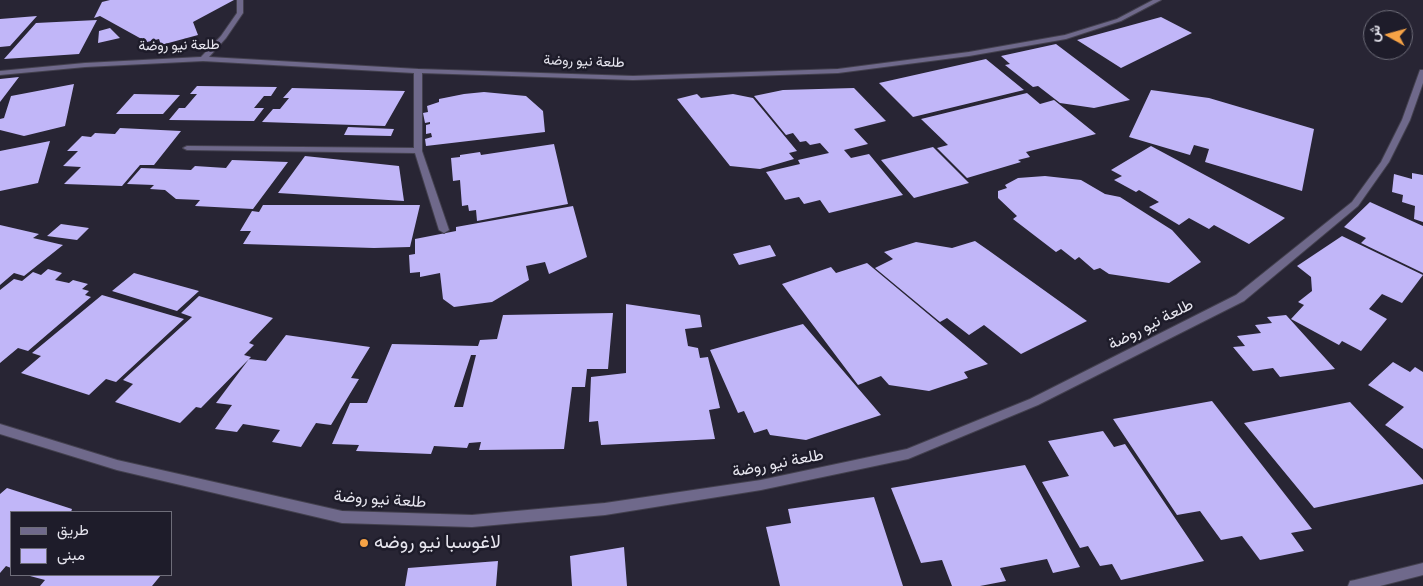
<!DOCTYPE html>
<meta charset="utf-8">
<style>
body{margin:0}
#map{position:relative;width:1423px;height:586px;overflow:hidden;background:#282534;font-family:"Source Serif 4",Vazirmatn,serif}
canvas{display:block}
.legend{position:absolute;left:10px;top:511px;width:162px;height:65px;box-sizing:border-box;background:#1e1c2a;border:1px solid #6e6d79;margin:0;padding:6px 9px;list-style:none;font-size:15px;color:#e7e6ef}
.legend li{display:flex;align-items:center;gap:10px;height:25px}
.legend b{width:25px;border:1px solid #6e6d79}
.north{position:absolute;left:1363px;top:10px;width:50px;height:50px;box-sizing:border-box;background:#1e1c2a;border:1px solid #6e6d79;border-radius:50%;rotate:277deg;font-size:14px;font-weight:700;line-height:20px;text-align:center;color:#e7e6ef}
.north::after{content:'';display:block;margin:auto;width:18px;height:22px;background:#f5a246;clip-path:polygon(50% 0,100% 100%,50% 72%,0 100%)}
</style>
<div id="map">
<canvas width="1423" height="586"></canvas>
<ul class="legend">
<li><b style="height:6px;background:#6f698b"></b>طريق</li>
<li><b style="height:14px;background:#c1b6f8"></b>مبنى</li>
</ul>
<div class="north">ش</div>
</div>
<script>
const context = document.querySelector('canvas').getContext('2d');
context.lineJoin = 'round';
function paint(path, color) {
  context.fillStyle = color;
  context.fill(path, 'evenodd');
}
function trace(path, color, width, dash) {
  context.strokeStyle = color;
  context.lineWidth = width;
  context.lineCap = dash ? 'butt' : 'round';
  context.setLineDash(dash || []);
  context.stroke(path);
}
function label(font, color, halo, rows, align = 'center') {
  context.font = font + ' "Source Serif 4",Vazirmatn,serif';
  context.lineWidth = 5;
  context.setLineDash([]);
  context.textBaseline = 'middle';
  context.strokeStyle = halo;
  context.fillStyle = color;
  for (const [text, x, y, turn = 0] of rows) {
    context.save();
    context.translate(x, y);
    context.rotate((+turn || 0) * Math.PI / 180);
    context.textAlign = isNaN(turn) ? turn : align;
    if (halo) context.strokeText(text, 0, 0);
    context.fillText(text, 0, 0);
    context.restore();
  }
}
const building = new Path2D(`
 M110,0H234L193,22L198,35L161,45L159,39L147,42L100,16L94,18L102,2Z
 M37,16L10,46L0,47V19Z
 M1161,17L1192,33L1121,68L1077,40Z
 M97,20L79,54L4,59L36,23Z
 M110,28L120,38L98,43L99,31Z
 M1056,44L1130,100L1094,108L1060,103L1038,86L1033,87L1005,65L1010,64L1001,56Z
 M986,59L1024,90L913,117L879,83Z
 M19,77L0,102V79Z
 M74,84L65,126L24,136L0,130V119L4,118L11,96Z
 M197,86L277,87L271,96H264L254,108H264L254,121L169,120L179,108H185L197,94H190Z
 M292,88L405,91L385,126L262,122L273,109H280L289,98H283Z
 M854,88L886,121L854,129L868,144L844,150L851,158L869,154L903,195L829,213L820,200L804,204L799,197L785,200L766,172L800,164L798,160L829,153L820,143L810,145L806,141L800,142L793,133L786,135L754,96L783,90Z
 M1151,90L1209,98L1314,129L1302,191L1205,162L1209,149L1194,145L1190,155L1129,137Z
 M484,92L526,96L543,111L545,132L426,146L425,139L432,137L431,133L426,134V125L430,124V122L425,123L423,113L428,112L427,106L439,102V99L464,94Z
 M1027,93L1040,104L1054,100L1096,134L1026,152L1030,157L1018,160L1021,162L967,178L937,148L948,145L921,119Z
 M134,94L180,95L163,114H116Z
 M697,94L701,98L733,94L753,98L797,151L789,153L794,159L760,169L730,166L677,99Z
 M348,127L394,129L391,136L344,135Z
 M120,128L181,131L154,165H140L122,186L64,184L81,167L63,166L78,151H67L82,136L91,137L95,133L115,134Z
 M50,141L38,183L0,191V151Z
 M554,144L568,204L477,221L476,210L469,211L468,205L462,206L460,180L453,181L451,158L460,157V155L480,152L481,155Z
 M1151,146L1285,218L1249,244L1214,225L1209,229L1189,218L1179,225L1149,207L1159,202L1139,190L1136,192L1114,180L1122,176L1111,170Z
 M933,147L969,183L914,198L881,160Z
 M305,156L399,166L404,201L278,193Z
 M232,160L288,162L253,209L195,206L200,200L176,199L165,190L150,189L154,185L127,184L141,168L191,170L195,166L226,168Z
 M1412,173L1423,175V222L1414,219L1415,206L1402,202L1403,195L1392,192L1394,174L1412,179Z
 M1045,176L1081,180L1105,194L1120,197L1172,230L1201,262L1169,283L1109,274L1100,268L1094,270L1079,257L1075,260L1061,249L1056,252L1013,219L1017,216L998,198V191L1007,188L1005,185L1018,178Z
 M1370,202L1423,226V273L1361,243L1366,238L1344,227Z
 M263,205H420L410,247L374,248L243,244L251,231H240L252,211L259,212Z
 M573,206L587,257L549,274L545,262L526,266L529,280L492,302L454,307L443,299L440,273L420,277V272L410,273L409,255L415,254V239L456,231V227Z
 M61,224L89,228L77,240L47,236Z
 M0,225L39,234L33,238L63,245L24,276L14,273L0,285Z
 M1342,236L1423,275L1402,303L1382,294L1369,309L1387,319L1361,351L1342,341L1339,345L1291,319L1304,305L1298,302L1312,291L1311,277L1297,266Z
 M975,241L988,250L1087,321L1021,354L984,325L969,335L947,318L940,322L875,268L893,259L884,252L916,242L952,248Z
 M770,245L776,256L739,265L733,254Z
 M867,263L988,364L964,372L968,378L929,391L889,385L881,376L858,385L782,284L831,267L836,273Z
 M48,269L62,273L55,280L69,283L73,280L88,284L82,289L89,291L85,295L91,297L28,351L18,348L0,363V290L14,279L22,281L33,272L41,275Z
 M134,273L199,291L177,311L112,291Z
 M102,295L184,319L116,382L106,379L89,395L21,373L41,356L32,353Z
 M199,296L273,318L249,343L254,345L244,355L251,357L201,408L196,407L180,423L115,402L133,384L123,380L192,317L181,313Z
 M626,304L700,315L702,327L685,329L688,346L698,348L700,358L708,357L720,408L709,410L715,439L601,445L598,421L589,422L591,377L626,373Z
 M613,313L608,369H587L585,387H572L564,449L479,450L481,442L469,443L467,448L434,446L431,454L356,451L359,445L332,444L350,403H367L392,344L478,346L480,340L497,339L503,315ZM471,355H476L463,407H454Z
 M1286,315L1287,316L1335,369L1280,377L1273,368L1253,371L1233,347L1245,346L1237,336L1261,333L1255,325L1272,323L1267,317Z
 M803,324L881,415L806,440L770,435L767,429L754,433L744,411L738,413L710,350Z
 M286,335L370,347L351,378L359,379L331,425L316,423L301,447L272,442L280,430L243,424L237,432L215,429L232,405L216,403L249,359L266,361Z
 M1393,362L1410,372L1415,367L1423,372V449L1385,425L1404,407L1368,385Z
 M1212,401L1312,529L1291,533L1304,551L1260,560L1242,536L1221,540L1200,511L1177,515L1113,419Z
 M1350,402L1423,480V484L1314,508L1244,423Z
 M1103,431L1114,447L1125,444L1204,561L1121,580L1112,564L1100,566L1088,546L1080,548L1042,482L1069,476L1048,441Z
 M1025,465L1080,567L1053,573L1047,559L1000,568L1006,581L980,586H952L942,560L921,563L891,488Z
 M7,488L72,509L71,512H11V568L6,566L0,573V494Z
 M874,497L903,586H780L766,527L791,523L788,509Z
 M624,547L627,586H572L570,556Z
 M498,561L496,586H405L408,568Z
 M31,575H161L152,586H40L45,580L30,576Z`);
const minor = new Path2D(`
 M237,0H243V13L226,38L209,57L418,69L633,76L838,69L969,52L1065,35L1117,19L1153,0H1161L1121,21L1066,39L969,56L838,73L633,80L422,73V151L449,230L444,233L439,230L415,153L187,150L183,148L187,146L414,148V73L203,61L85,67L0,75V71L85,63L201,57L221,36L237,13Z
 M1420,70H1423V83L1410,120L1389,162L1358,206L1244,301L1038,405L908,459L761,490L605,515L472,527L342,523L117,470L0,434V424L117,460L342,511L472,515L605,503L761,480L907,449L1030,399L1236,295L1352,202L1381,162L1402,120Z
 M1423,563V575L1380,586H1348L1350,581L1355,580Z`);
const markers = [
 [364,543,5,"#f5a246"]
];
const farStreetnames = [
 ["طلعة نيو روضة",179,46,-1],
 ["طلعة نيو روضة",584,62,2]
];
const streetNames = [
 ["طلعة نيو روضة",1151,325,-27],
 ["طلعة نيو روضة",778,464,-11],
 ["طلعة نيو روضة",380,500,4]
];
const nearPoinames = [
 ["لاغوسبا نيو روضه",374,543]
];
paint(building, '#c1b6f8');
trace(minor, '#43404e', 2);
paint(minor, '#6f698b');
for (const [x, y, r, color] of markers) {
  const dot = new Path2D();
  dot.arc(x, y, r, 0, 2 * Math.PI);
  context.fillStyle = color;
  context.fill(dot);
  trace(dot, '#1e1c2a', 2);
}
label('14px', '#e7e6ef', '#1e1c2a', farStreetnames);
label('16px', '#e7e6ef', '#1e1c2a', streetNames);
label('19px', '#e7e6ef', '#1e1c2a', nearPoinames, 'left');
</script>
